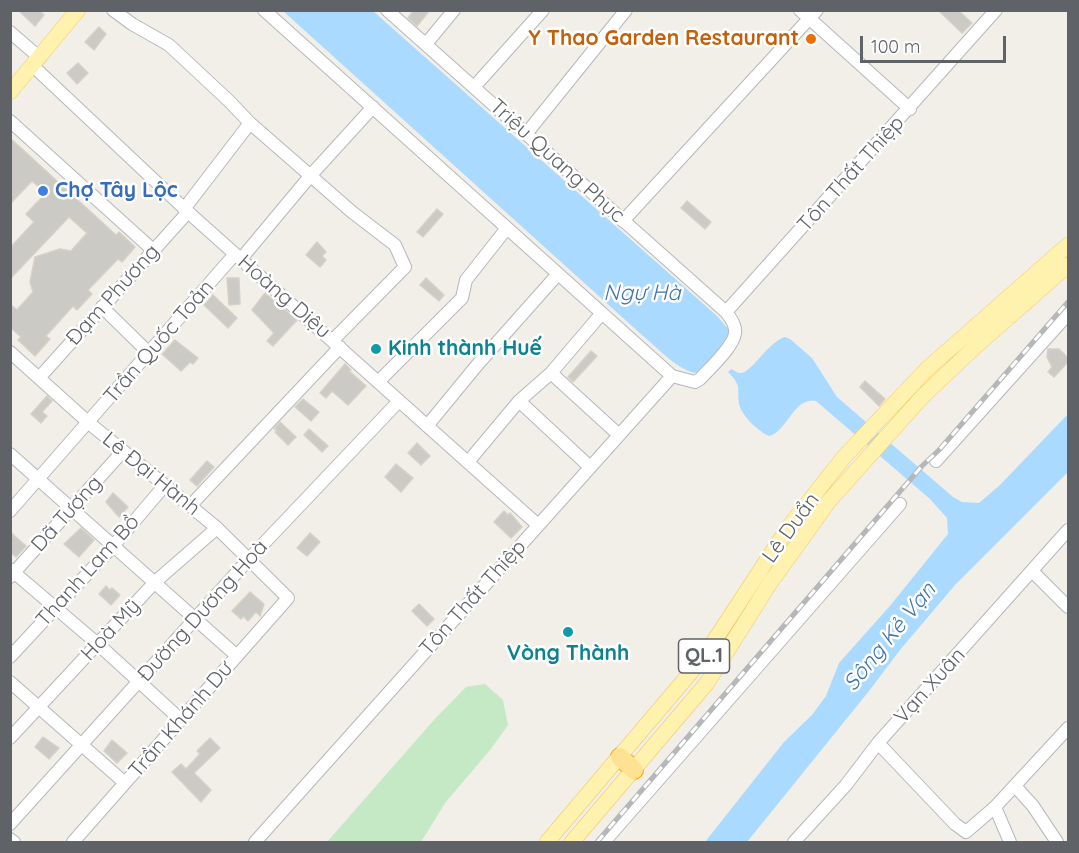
<!DOCTYPE html>
<meta charset="utf-8">
<style>
body{margin:0}
#map{position:relative;width:1079px;height:853px;overflow:hidden;background:#f1efe8;font-family:Quicksand,sans-serif}
canvas{display:block}
.frame{position:absolute;inset:0;border:12px solid #5f6368;pointer-events:none}
.scale{position:absolute;left:860px;top:36px;width:146px;height:27px;box-sizing:border-box;border:3px solid #5f6368;border-top:0;padding-left:8px;font-size:18px;line-height:21px;white-space:nowrap;color:#5f6368;-webkit-text-stroke:4px #fff;paint-order:stroke}
</style>
<div id="map">
<canvas width="1079" height="853"></canvas>
<div class="frame"></div>
<div class="scale">100 m</div>
</div>
<script>
const context = document.querySelector('canvas').getContext('2d');
context.lineJoin = 'round';
function paint(path, color) {
  context.fillStyle = color;
  context.fill(path, 'evenodd');
}
function trace(path, color, width, dash) {
  context.strokeStyle = color;
  context.lineWidth = width;
  context.lineCap = dash ? 'butt' : 'round';
  context.setLineDash(dash || []);
  context.stroke(path);
}
function label(font, color, halo, rows, align = 'center') {
  context.font = font + ' Quicksand,sans-serif';
  context.lineWidth = 5;
  context.setLineDash([]);
  context.textBaseline = 'middle';
  context.strokeStyle = halo;
  context.fillStyle = color;
  for (const [text, x, y, turn = 0] of rows) {
    context.save();
    context.translate(x, y);
    context.rotate((+turn || 0) * Math.PI / 180);
    context.textAlign = isNaN(turn) ? turn : align;
    if (halo) context.strokeText(text, 0, 0);
    context.fillText(text, 0, 0);
    context.restore();
  }
}
const green = new Path2D(`
 M485,684L503,700L508,725L490,750L445,803L421,842H327L433,721L466,687Z`);
const water = new Path2D(`
 M283,11H373L717,316L731,332L729,339L701,371L695,373C675,368 659,349 643,336Z
 M785,337L790,339L812,358L837,397L953,497L962,502L979,503L1000,485L1068,414V472L955,585L900,650L869,691L747,842H705L784,742L812,715L826,696L839,663L889,607L948,534L947,518L930,499L816,401C793,397 788,431 769,436C759,432 741,415 739,404C737,388 742,386 728,372L731,369C734,370 737,373 740,373C750,375 769,341 785,337Z`);
const building = new Path2D(`
 M18,10H39L44,15L35,26Z
 M414,10H430L417,26L408,18Z
 M938,10H958L972,23L962,33Z
 M99,27L106,34L94,50L85,42Z
 M78,63L88,73L77,84L67,73Z
 M10,138L116,235L119,232L135,247L122,262L118,259L88,290L92,294L77,310L73,306L46,336L50,339L35,356L18,340L21,337L10,327V304L17,310L33,292L30,282L35,257L60,249L71,251L87,233L69,217L10,279V248L34,222L26,214L46,193L32,181L10,204Z
 M687,201L711,222L705,229L681,208Z
 M437,209L443,214L423,237L417,232Z
 M317,242L326,252L322,256L326,260L320,267L306,255Z
 M227,278H239L240,304L229,305Z
 M426,278L444,295L439,301L420,285Z
 M265,293L297,320L273,346L267,341L274,333L252,310Z
 M213,295L237,318L228,328L204,305Z
 M175,340L198,358L193,364L190,362L181,371L162,354Z
 M1048,349H1059L1068,358V362L1054,377L1048,372L1052,367L1047,357Z
 M591,351L597,356L573,382L568,377Z
 M345,364L351,370L349,371L366,386L348,405L332,391L326,398L320,393Z
 M865,381L885,399L879,406L860,387Z
 M47,396L52,401L42,412L47,416L41,423L31,414Z
 M303,399L319,412L311,421L295,407Z
 M280,422L296,437L288,445L275,432L277,431L274,429Z
 M309,429L328,446L322,452L304,435Z
 M417,443L430,456L421,465L408,453Z
 M207,461L214,467L197,486L190,480Z
 M396,464L413,478L401,492L385,477Z
 M113,493L128,507L119,517L106,502Z
 M504,511L508,515L510,513L522,527L511,538L494,522Z
 M81,528L94,540L79,557L64,544Z
 M10,532L26,546L16,557L10,552Z
 M310,533L320,542L307,556L297,548Z
 M106,586L110,590L112,588L120,595L111,605L99,594Z
 M250,592L264,604L260,616L256,612L248,621L243,616L241,619L232,611Z
 M419,604L434,619L427,626L412,611Z
 M43,737L59,748L49,759L35,747Z
 M210,738L220,748L194,773L211,790L201,802L172,772L181,764L186,769L200,754L197,751Z
 M112,740L127,753L117,763L104,751Z`);
const minor = new Path2D(`
 M113,10L132,24L169,45L229,101L250,123L352,212L395,245L405,267L333,340
 M264,10L672,376
 M387,10L726,312
 M800,10L910,109
 M10,32L40,58
 M426,44L454,10
 M33,66L188,212L538,525
 M474,87L543,10
 M10,121L153,250
 M526,134L626,10
 M184,209L250,123
 M623,221L817,10
 M241,259L311,175L373,107
 M102,307L149,353
 M10,352L89,423L217,528L288,598L73,842
 M551,373L619,435
 M39,378L188,212
 M378,382L462,298L466,280L507,228
 M519,401L590,467
 M427,426L478,364L558,274
 M10,454L237,656
 M936,461L1068,314
 M468,462L519,401L551,373L602,313
 M190,506L340,347
 M10,511L235,254
 M10,569L99,645L181,720
 M1033,572L1068,607
 M10,577L123,451
 M10,657L114,545L165,485
 M10,682L125,783
 M10,738L155,582L217,528
 M878,743L955,824L966,832L995,807L1068,728
 M1015,786L1033,806L1057,842
 M995,807L1010,842
 M10,824L249,559L399,401
 M10,839L14,842
 M255,842L672,376L695,382L700,379C710,368 738,343 735,329C734,322 730,317 726,312L996,10
 M604,842L900,504
 M794,842L846,785L878,743L1068,530`);
const major = new Path2D(`
 M10,92L78,10
 M547,842L703,658L788,528L844,457L927,369L1068,245
 M572,842L707,683L770,583L829,501L923,396L977,345L1068,265`);
const highway = new Path2D(`
 M620,757L634,770`);
const rail = new Path2D(`
 M597,842L922,466L939,450L1068,302`);
const markers = [
 [811,39,6,"#e8710a"],
 [43,191,6,"#3f7fe0"],
 [376,349,6,"#0f9aa8"],
 [568,632,6,"#0f9aa8"]
];
const shields = [
 [704,656,51]
];
const shieldNames = [
 ["QL.1",704,656]
];
const foodNames = [
 ["Y Thao Garden Restaurant",799,39]
];
const streetNames = [
 ["Triệu Quang Phục",557,161,42],
 ["Tôn Thất Thiệp",851,174,-48],
 ["Đạm Phương",113,295,-48],
 ["Hoàng Diệu",284,297,41],
 ["Trần Quốc Toản",159,342,-49],
 ["Lê Đại Hành",151,474,39],
 ["Dã Tượng",67,514,-48],
 ["Lê Duẩn",791,528,-54],
 ["Thanh Lam Bồ",88,571,-48],
 ["Tôn Thất Thiệp",473,598,-48],
 ["Đường Dương Hoà",203,611,-48],
 ["Hoà Mỹ",111,630,-47],
 ["Vạn Xuân",930,686,-48],
 ["Trần Khánh Dư",181,720,-49]
];
const shopNames = [
 ["Chợ Tây Lộc",55,191]
];
const cultureNames = [
 ["Kinh thành Huế",388,349],
 ["Vòng Thành",568,654,"center"]
];
const waterNames = [
 ["Ngự Hà",642,293],
 ["Sông Kẻ Vạn",890,637,-51]
];
paint(green, '#c5e8c5');
paint(water, '#aadaff');
paint(building, '#cccac5');
trace(building, '#d6d1c6', 1.5);
trace(minor, '#b5b8bc', 14);
trace(major, '#f2c960', 16);
trace(highway, '#f9ab00', 20);
trace(minor, '#fff', 12);
trace(major, '#fff2af', 15);
trace(highway, '#fde293', 18);
trace(rail, '#b6b7b8', 5);
trace(rail, '#fff', 3, [9]);
for (const [x, y, r, color] of markers) {
  const dot = new Path2D();
  dot.arc(x, y, r, 0, 2 * Math.PI);
  context.fillStyle = color;
  context.fill(dot);
  trace(dot, '#fff', 2);
}
for (const [x, y, w] of shields) {
  const box = new Path2D();
  box.roundRect(x - w / 2, y - 17, w, 34, 4.5);
  context.fillStyle = '#fff';
  context.fill(box);
  trace(box, '#5f6368', 1.5);
}
label('bold 20px', '#5f6368', null, shieldNames);
label('bold 21px', '#c56008', '#fff', foodNames, 'right');
label('21px', '#5f6368', '#fff', streetNames);
label('bold 21px', '#366cbe', '#fff', shopNames, 'left');
label('bold 21px', '#0d838f', '#fff', cultureNames, 'left');
label('italic 22px', '#4174aa', '#fff', waterNames);
</script>
